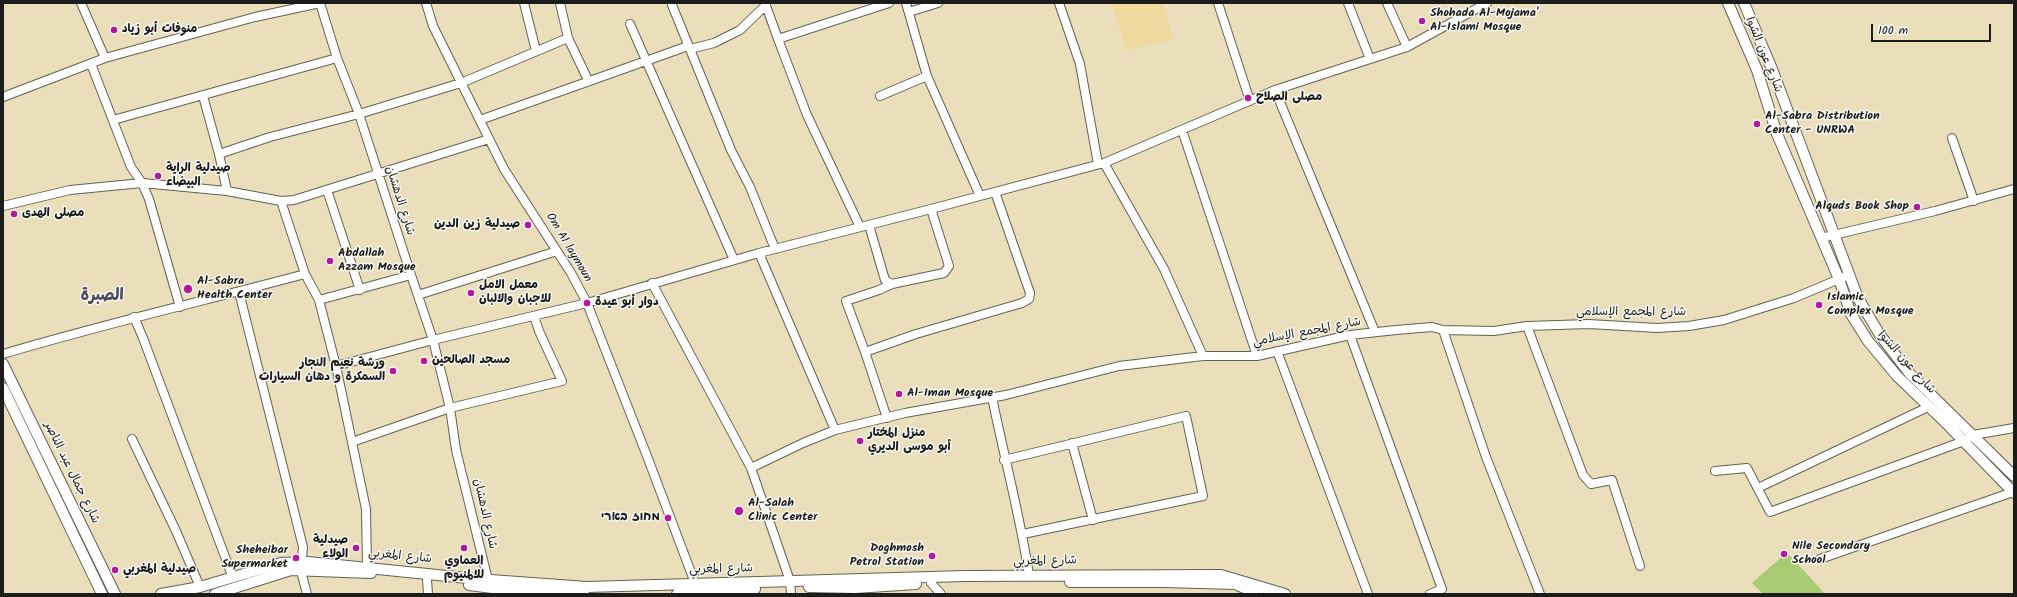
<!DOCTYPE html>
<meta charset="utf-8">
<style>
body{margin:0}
#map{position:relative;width:2017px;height:597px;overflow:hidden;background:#ebdfbb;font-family:Kalam,sans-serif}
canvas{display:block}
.frame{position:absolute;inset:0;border:4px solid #1c1c1c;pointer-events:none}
.scale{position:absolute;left:1871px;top:24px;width:120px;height:18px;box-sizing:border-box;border:2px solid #1c1c1c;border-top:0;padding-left:5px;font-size:12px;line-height:14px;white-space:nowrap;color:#1c1c1c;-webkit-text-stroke:3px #f6f6f2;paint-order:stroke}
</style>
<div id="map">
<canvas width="2017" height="597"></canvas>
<div class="frame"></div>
<div class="scale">100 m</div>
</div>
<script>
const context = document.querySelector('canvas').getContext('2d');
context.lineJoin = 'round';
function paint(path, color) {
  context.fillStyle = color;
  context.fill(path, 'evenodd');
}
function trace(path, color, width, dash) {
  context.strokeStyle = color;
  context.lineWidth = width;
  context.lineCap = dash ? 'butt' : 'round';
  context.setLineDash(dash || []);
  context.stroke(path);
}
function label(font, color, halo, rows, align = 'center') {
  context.font = font + ' Kalam,"Playpen Sans Arabic","Playpen Sans Hebrew",sans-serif';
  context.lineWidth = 3;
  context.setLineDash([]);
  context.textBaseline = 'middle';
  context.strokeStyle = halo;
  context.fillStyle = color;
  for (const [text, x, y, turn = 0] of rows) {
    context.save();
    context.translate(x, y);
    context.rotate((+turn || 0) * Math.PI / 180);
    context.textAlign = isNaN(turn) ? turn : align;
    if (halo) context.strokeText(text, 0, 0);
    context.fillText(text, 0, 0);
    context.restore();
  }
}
const green = new Path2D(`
 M1787,552L1825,594H1763L1752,583Z`);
const sand = new Path2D(`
 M1112,3H1162L1174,40L1126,50Z`);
const minor = new Path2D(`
 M81,3L105,58
 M320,3L337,58L359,114L411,275L433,340L450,408L456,450L488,580L491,582
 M426,3L433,26L504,169L571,273L587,303L647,456L695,583
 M524,3L536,51
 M560,3L568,38L588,80
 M765,3L778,39
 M906,3L927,76L980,196
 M1059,3L1080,64L1098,164
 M1218,3L1250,101
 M1348,3L1370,59
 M1387,3L1407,47
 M672,5L731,150L750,187L775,249
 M909,12L938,3
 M630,24L734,260
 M690,49L714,43L740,30L766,5
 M91,64L131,167L142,183L149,199L180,307
 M1275,90L1375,332
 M203,96L219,154L227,191
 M880,96L927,76
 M3,97L105,58L255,17L320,3
 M113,120L337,58
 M480,120L688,46
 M1182,130L1257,356
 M1952,138L1974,201
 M219,154L270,137L359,114L461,83L568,38
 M1104,163L1164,269L1203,356
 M327,190L360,290
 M281,201L305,274L319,300L336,366L366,509L367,567
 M3,206L70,190L142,183L227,191L281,201L294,200L489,139
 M869,225L885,280L892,284L944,273L949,266L931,209
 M860,227L807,115L778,39L889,3
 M1821,238L1935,211L2014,189
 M759,253L835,430
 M652,283L751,468L790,581L791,594
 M239,292L303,547L301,571L307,594
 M418,295L557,251
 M319,300L411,275
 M134,317L143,338L233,578
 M1527,326L1583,475L1591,484L1612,480L1640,566
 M1443,330L1486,457L1540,594
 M1350,335L1442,589L1430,594
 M1277,351L1368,594
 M865,352L846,301L879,290L892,284
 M3,354C103,324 204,301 305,274
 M336,366L433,340L587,303L759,253L931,209L1104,163L1275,90L1407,47L1487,3
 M992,397C1004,457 1020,515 1029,575
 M887,418L865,352L916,334L1022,303L1029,299L1030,293L995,192
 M132,439L176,531L200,587
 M352,442L450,408L562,381L539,331L534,316
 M1072,443L1093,520
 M1004,460L1186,416L1203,496L1023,534
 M751,468L803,443L835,430L905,413L1006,395L1119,366L1203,356H1257L1350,335L1396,330L1432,327L1443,330L1494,331L1527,326L1589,324L1657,328L1689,326L1724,320L1794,298L1844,277
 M1715,471L1747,468L1770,512L1964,441L1973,435L2014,428
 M1758,488L1928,407
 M1820,559L2013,492
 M427,579L428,594
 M931,583L941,594`);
const major = new Path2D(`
 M1728,3L1757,70L1777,134L1839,279L1851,314L1868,341L1897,376L1948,425L2014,493
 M1744,3L1772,69L1858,298L1880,335L1910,374L2014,476
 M3,364L115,594
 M3,388L102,594
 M1070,582H1165L1235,584L1258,594
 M469,585L500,589L584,594
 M809,587L855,588L916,584
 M161,594L200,587L281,563L308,562L477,579L587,587L965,576L1221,575L1285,594
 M215,594L291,570L371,573
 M677,594L755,589`);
const markers = [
 [1422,21,4,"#b5179e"],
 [114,30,4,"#b5179e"],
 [1248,98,4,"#b5179e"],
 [1757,124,4,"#b5179e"],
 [158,176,4,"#b5179e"],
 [1917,207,4,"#b5179e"],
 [14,214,4,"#b5179e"],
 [528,225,4,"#b5179e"],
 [330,261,4,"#b5179e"],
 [188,289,5,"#b5179e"],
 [471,293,4,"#b5179e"],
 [587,303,4,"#b5179e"],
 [1819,305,4,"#b5179e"],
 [424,361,4,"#b5179e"],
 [393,371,4,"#b5179e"],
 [899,394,4,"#b5179e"],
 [860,441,4,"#b5179e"],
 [739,511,5,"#b5179e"],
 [668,518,4,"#b5179e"],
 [356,548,4,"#b5179e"],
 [464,548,4,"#b5179e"],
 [1784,554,4,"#b5179e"],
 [932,556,4,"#b5179e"],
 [296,558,4,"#b5179e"],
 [115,570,4,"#b5179e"]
];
const poiNames = [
 ["Shohada Al-Mojama'",1430,14],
 ["Al-Islami Mosque",1430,28],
 ["منوفات أبو زياد",122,30],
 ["مصلى الصلاح",1256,98],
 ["Al-Sabra Distribution",1765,117],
 ["Center - UNRWA",1765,131],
 ["صيدلية الراية",166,169],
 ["البيضاء",166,183],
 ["Alquds Book Shop",1909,207,"right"],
 ["مصلى الهدى",22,214],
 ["صيدلية زين الدين",520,225,"right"],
 ["Abdallah",338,254],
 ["Azzam Mosque",338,268],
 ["Al-Sabra",197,282],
 ["Health Center",197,296],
 ["معمل الامل",479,286],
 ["للاجبان والالبان",479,300],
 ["Islamic",1827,298],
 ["Complex Mosque",1827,312],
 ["دوار أبو عيدة",595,303],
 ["مسجد الصالحين",432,361],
 ["ورشة نعيم النجار",385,364,"right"],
 ["السمكرة و دهان السيارات",385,378,"right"],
 ["Al-Iman Mosque",907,394],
 ["منزل المختار",868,434],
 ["أبو موسى الديري",868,448],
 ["Al-Salah",748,504],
 ["Clinic Center",748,518],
 ["מחוז בארי",660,518,"right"],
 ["صيدلية",348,541,"right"],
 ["الولاء",348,555,"right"],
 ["Nile Secondary",1792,547],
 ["School",1792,561],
 ["Doghmosh",924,549,"right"],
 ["Petrol Station",924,563,"right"],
 ["Sheheibar",288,551,"right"],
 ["Supermarket",288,565,"right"],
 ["العماوي",464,562,"center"],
 ["للالمنيوم",464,576,"center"],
 ["صيدلية المغربي",123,570]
];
const streetNames = [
 ["شارع عون الشوا",1763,55,68],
 ["شارع الدهشان",399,201,72],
 ["Om Al laymoun",568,248,59],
 ["شارع المجمع الإسلامي",1631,313],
 ["شارع المجمع الإسلامي",1307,333,-11],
 ["شارع عون الشوا",1906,363,48],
 ["شارع جمال عبد الناصر",71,473,64],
 ["شارع الدهشان",484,514,77],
 ["شارع المغربي",400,557,6],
 ["شارع المغربي",1045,562,-1],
 ["شارع المغربي",721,570,-1]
];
const districtNames = [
 ["الصبرة",102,297]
];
paint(green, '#a8cb74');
paint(sand, '#eeda9e');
trace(minor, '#646054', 10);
trace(major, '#646054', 12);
trace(minor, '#fff', 8);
trace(major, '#fff', 10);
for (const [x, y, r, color] of markers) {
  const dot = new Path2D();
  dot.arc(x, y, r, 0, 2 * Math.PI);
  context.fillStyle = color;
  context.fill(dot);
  trace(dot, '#f6f6f2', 1.5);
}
label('bold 12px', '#1c1c1c', '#f6f6f2', poiNames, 'left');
label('12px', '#1c1c1c', '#f6f6f2', streetNames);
label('bold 16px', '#50495b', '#f6f6f2', districtNames);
</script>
